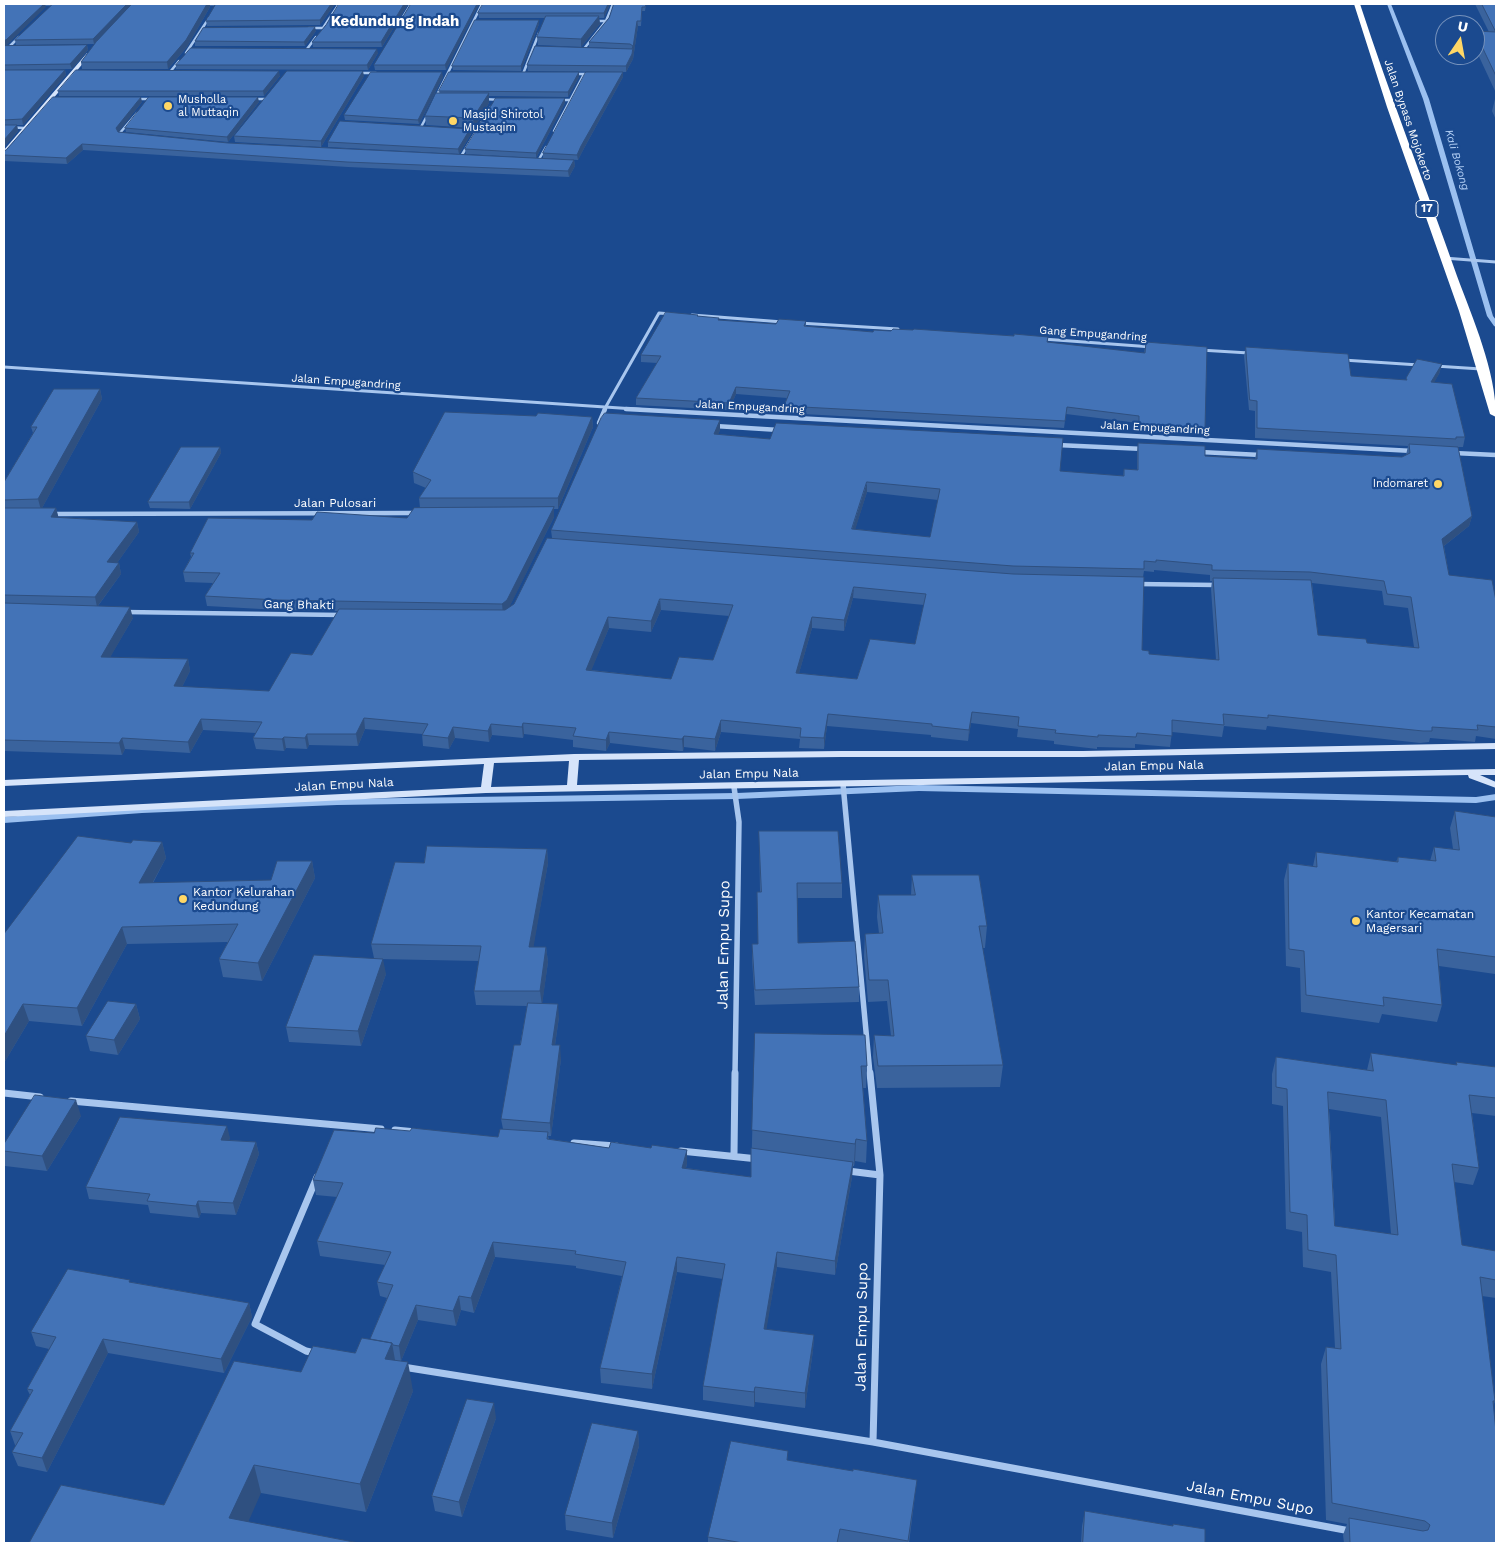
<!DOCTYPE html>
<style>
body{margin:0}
#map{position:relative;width:1500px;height:1547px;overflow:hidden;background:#1b4a8f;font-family:"Work Sans",sans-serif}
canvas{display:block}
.frame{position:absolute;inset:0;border:5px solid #fff;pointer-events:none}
.north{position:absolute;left:1435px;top:15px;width:50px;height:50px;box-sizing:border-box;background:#1b4a8f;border:1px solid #7692bc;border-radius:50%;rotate:12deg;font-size:14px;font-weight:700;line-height:20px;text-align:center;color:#fff}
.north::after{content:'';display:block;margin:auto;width:18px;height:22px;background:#ffd766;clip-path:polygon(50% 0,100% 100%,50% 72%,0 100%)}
</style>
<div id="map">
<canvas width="1500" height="1547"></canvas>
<div class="frame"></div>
<div class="north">U</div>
</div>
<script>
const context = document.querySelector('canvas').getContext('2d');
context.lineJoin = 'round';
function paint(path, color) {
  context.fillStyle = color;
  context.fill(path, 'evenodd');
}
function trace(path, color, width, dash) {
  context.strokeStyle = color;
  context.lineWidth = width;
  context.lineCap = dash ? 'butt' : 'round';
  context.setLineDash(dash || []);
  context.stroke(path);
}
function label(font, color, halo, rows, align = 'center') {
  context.font = font + ' "Work Sans",sans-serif';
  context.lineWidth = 4.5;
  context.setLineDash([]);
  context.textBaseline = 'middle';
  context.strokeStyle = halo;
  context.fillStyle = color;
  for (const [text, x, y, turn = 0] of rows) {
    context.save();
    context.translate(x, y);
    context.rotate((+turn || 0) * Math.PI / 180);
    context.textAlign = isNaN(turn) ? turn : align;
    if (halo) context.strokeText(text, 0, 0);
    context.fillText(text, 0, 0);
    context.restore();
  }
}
const stream = new Path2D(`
 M1387,4H1391L1429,99L1493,316L1496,320V327L1494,326L1487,316L1423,99Z
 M919,785L1476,797L1496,794V800L1476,803L919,791L737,799L337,805L142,813L4,823V817L142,807L337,799L737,793Z`);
const streetFar4 = new Path2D(`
 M39,4H54
 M204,4H233
 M403,17L411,4
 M593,21H606
 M309,28H324
 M323,28L339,4
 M8,48L19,37
 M307,49L316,37
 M583,50L606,21L613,4
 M186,53L209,18
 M170,72L179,61
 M357,73H376
 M523,74L539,33
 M572,74H591
 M436,97L482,4
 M135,99H154
 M252,99H267
 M483,99L502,100
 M558,100H570
 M4,127L24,128
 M421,127L428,114
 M466,130L476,131
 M554,131L584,74
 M122,137L119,134L137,113
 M460,158L491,107
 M538,161L546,147`);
const streetFar3 = new Path2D(`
 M1444,258L1496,262
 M692,315L783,322
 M799,323L898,329
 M1043,339L1152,347
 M1200,350L1249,353
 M1343,360L1419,365
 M1435,366L1481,369
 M4,367L650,410
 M604,410L659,313L671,314`);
const streetFar2 = new Path2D(`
 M626,409L1413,451
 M599,423L605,409
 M715,426L779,430
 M1057,445L1144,449
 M1200,452L1261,455
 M1454,453L1496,455
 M52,514L416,513
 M1137,584L1216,585
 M124,612L341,615`);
const streetFar1 = new Path2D(`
 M843,784L870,1074
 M734,787L739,822L735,1074`);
const street = new Path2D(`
 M870,1073L880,1175
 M4,1093L40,1097
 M71,1101L381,1129
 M395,1130L416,1132
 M574,1143L616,1146
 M681,1151L758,1159
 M734,1155L735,1073
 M848,1171L880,1175L873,1442
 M315,1353L306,1351L255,1324L317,1177
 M403,1367L873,1442L1350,1531`);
const secondary = new Path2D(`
 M87,53L91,54L6,154L4,155V150Z
 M1496,743V749L1083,757H841L579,760L577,785L1496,769V775H1480L1496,782V788L1469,778L1468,775L486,793L4,817V811L481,787L484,764L4,786V780L574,754L841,751H1083ZM569,761L567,785L491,787L494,763Z`);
const highway = new Path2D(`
 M1354,4H1360C1390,96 1425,185 1457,276C1473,319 1496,371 1496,417L1490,414L1459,311L1387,107Z`);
const wall = new Path2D(`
 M207,4H210V7L187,47L168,69H82L81,62L113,23L94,44L16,45L15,40Z
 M335,4L320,25L207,26L206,21Z
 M408,4L382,47H313L312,42L326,25Z
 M411,4H479L446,70H375L374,65Z
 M610,4L604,18H599L600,24L581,47L538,45L537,37L545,18H479L478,13Z
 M614,4H646L645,11H642L641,26H638L633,59L626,72L528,71L527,65L631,49L589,47V42L609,18Z
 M1475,4H1496V93L1475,48V31L1489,32Z
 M539,24L521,71L453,70L452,66Z
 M316,31L305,46H195V41Z
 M87,45L88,50L72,69L6,70H65L66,75L23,125H10H17L18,131L4,147V46Z
 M378,53L368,70L176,69V65Z
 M623,72V77L582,152L578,160L543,158V153Z
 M280,76L264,96H59L58,91Z
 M364,76L321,147L235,142L234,136Z
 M443,77L419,124L345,120L344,115Z
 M579,77L568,97L489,96V103L474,128L426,125L425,116L440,93L439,91Z
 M1495,99H1496V120L1492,111Z
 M142,102L118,132L228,143L574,160L575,166L569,177L348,167L83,150L67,164L4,161V151Z
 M259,102L228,142L126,132L125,128Z
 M565,103L536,158L466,154L465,149Z
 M471,134L459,154L328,147V142Z
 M698,316L719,320L776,324L806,321V326L873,332L913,330L1014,336L1048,337V343L1144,353L1146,342L1205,428L1204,435L1138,432V423L1066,414L1064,428L784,413V406L787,398L736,394L729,410L636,405V398L657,363L641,362V355Z
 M1246,347L1351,376L1406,380V378L1442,364L1439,374L1434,382L1465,437L1463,447H1458L1472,516L1469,526L1444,546L1449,575L1496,601V739L1476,736L1475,742L1430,738L1429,742L1420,743L1267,726L1266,730L1224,726L1222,737L1172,732L1170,747L1135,744V748L1097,747V749L1054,744V741L1017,737L1018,729L971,723L968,741L931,737V735L827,726L824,749L799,748L800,739L721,732L715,751L684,747L683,751H680L610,743L606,751L573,747V740L524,734L523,738L492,735L489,742L455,738L449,749L423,746L422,734L365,729L358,746L309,745L307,749L286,748L284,751L256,749L253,738L256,733L203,730L190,753L125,749L122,755L4,751V482L33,433L31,427L100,389L102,399L42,508H56L58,517L137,522L139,532L117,563H119L121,574L98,606L133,618L110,657L188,659L190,671L182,687L269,691L312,655L338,611L279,610L207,606L205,596L213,583L185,582L183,572L191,557L190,553L312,520L407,518L420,508L419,498L426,488L414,483L413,472L536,416L592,417L593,427L558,509H554V517L509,607L514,604L552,538L551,530L720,420V430L718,434L1060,471L1123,476L1124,469L1137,470V453L1138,443L1205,456L1255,459L1257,449L1402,457L1406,455L1408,446L1255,438V411L1249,410L1244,356ZM867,492L938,500L930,537L855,529ZM1154,570L1210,575V581H1212L1211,589L1216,660L1149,654L1142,650L1143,577L1144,571L1154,572ZM1312,583L1382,591L1384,605L1408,608L1414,647L1367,643L1318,635ZM853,598L924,605L915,644L857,679L799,673L812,628L844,631ZM661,610L729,616L713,660L671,679L591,670L609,628L651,632Z
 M220,447L221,453L190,509L150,508L148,502Z
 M1455,811L1496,817V971L1495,974L1439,966L1442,1005L1437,1022L1382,1014L1379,1023L1301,1012L1300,968L1286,966L1284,880L1288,863L1313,866L1316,852L1396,862L1398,857L1430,861L1434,847L1453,849L1450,828Z
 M759,831L842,883V898H797L798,943L859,987V1002L755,1005L752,959V944H758L760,892Z
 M162,842L166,858L153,883L271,880L312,861L315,878L262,981L223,977L219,959L228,942L127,944L82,1026L29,1021L4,1063V934L131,843Z
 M547,849L548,863L533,947H546L548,962L542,1003L559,1017L555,1045L561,1059L551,1136H548L549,1139L609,1148H651L687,1150V1164L686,1168L751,1177L755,1033L867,1066L866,1088H863L867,1141L866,1163L855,1161L854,1166H853L852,1177L835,1275L777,1267L766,1329L814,1335L813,1350L805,1408L755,1402L754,1407L703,1400V1386L723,1279L677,1272L652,1389L601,1383L600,1368L622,1276L576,1268V1266L495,1257L474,1313L461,1310L456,1326L418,1320L401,1361L413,1391L366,1512L261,1493L164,1505L301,1372L355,1353L370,1339L387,1298L380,1296L377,1282L385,1265L320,1256L317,1241L337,1197L316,1195L313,1180L374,1133L410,1131L498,1137L503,1129L501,1119L520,1045L527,1006L476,1005L474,991L479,961L377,959L386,974L361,1046L289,1042L286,1027L374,958L371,944L424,863Z
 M912,875L987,926L985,948H982L1003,1065L1000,1087L877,1088L873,1057L874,1035L891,1036L887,1001L868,1002L864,956L865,934L879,933L877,917L878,895H911Z
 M136,1004L140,1019L118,1055L90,1051L86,1036Z
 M1371,1053L1456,1065V1062L1496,1067V1116L1472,1113L1479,1168L1473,1185L1454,1182L1462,1245L1496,1251V1298L1482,1296L1495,1401L1493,1406L1496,1543H1344L1343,1535L1347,1524L1326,1520L1321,1364L1326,1347L1335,1348L1331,1272L1303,1267L1302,1232L1286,1229L1283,1106L1272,1104V1074L1276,1057L1367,1070ZM1329,1109L1381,1117L1391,1234L1335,1226Z
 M81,1116L47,1171L5,1166L4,1163V1144Z
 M230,1138L229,1140L256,1142L259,1154L236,1215L201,1213L199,1218L150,1213L148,1205L89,1199L86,1187Z
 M131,1282L249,1303L252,1317L224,1373L108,1353L47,1472L18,1466L12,1452L16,1445H15L10,1431L30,1395L27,1389L49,1349L36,1346L31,1332Z
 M496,1418L462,1517L435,1511L432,1496Z
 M638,1431L639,1446L613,1538L566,1530L565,1515Z
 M788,1460L915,1495L909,1543H708V1537Z
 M1085,1511L1173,1526V1524L1205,1543H1081L1082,1526Z`);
const shadedWall = new Path2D(`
 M44,4H45L46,7L7,45H4V40Z
 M127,4H132L94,44L93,39Z
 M207,4H210V7L187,47L168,69L167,62Z
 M331,4H335L320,25V20Z
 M404,4H408L382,47L381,42Z
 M477,4H479L446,70L445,65Z
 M608,4H610L604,18V13Z
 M599,16L600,24L581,47V39Z
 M539,20V24L521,71V66Z
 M637,21L638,26L633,59L626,72V66L632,54Z
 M315,27L316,31L305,46L304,42Z
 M87,45L88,50L72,69L70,64Z
 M377,49L378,53L368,70L367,65Z
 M65,70L66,75L23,125L22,119Z
 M279,71L280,76L264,96L263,91Z
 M363,71L364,76L321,147V141Z
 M442,72L443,77L419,124L418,120Z
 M579,72V77L568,97V92Z
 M623,72V77L582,152L578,160L577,155L581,146Z
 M489,93V103L474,128L473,118Z
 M141,97L142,102L118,133L116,128Z
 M258,97L259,102L228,142L227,137Z
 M565,98V103L536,158V153Z
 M17,125L18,131L4,147V140Z
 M470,129L471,134L459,154L458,149Z
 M82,144L83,150L67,164L66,158Z
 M574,160L575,166L569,177L568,171Z
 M1442,364L1439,374L1429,392L1431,382Z
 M736,387V394L729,410V403Z
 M100,389L102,399L41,510L38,499Z
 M592,417L593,427L558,509V498Z
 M720,420V430L714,444V434Z
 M220,447L221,453L190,509L189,502Z
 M867,482V492L852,540V529Z
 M554,507V517L508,610L503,614L502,604Z
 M56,508L59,519L51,517Z
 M1472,516L1469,526L1440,549L1442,539Z
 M137,522L139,532L110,573L107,562Z
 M119,563L121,574L97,607L95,597Z
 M854,587L853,598L844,631V620Z
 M660,599L661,610L651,632V621Z
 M130,607L133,618L104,668L101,657Z
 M608,617L609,628L587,681L586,670Z
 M812,617V628L796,684V673Z
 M188,659L190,671L177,697L174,686Z
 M972,712L971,723L968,741L969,730Z
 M828,714L827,726L824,749V738Z
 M364,718L365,729L358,746L356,734Z
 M201,719L203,730L190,753L188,742Z
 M721,720V732L715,751V739Z
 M523,723L524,734L523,738L522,727Z
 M491,724L492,735L489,742L488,731Z
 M453,727L455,738L449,749L448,738Z
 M609,732L610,743L606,751V740Z
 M307,734L309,745L307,749L305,738Z
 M684,736V747L683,751L682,739Z
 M284,737L286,748L284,751L282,739Z
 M122,738L125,749L122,755L119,743Z
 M162,842L166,858L143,900L139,883Z
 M547,849L548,863L531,962L529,947Z
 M312,861L315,878L262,981L258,963Z
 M122,927L127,944L82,1026L77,1008Z
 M546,947L548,962L542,1006L540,991Z
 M383,959L386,974L361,1046L358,1031Z
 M23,1004L29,1021L4,1063V1036Z
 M136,1004L140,1019L118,1055L114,1040Z
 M558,1004L559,1017L553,1059L552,1045Z
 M560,1045L561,1059L551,1136L550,1123Z
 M76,1100L81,1116L47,1171L42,1156Z
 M227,1126L230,1138L224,1151L221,1140Z
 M856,1139L855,1161L854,1166L855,1144Z
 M256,1142L259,1154L236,1215L233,1203Z
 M687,1150V1164L682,1182V1168Z
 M853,1162L852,1177L835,1275V1261Z
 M198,1201L201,1213L199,1218L196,1206Z
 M493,1242L495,1257L474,1313L471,1298Z
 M777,1252V1267L764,1344V1329Z
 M677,1257V1272L652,1389V1374Z
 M459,1296L461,1310L456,1326L453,1311Z
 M249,1303L252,1317L224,1373L221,1359Z
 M416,1305L418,1320L401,1361L399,1346Z
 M814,1335L813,1350L805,1408V1393Z
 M103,1339L108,1353L47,1472L42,1458Z
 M392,1343L397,1371L385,1359Z
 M408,1362L413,1391L366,1512L360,1484Z
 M755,1387V1402L754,1407V1392Z
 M494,1403L496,1418L462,1517L459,1502Z
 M638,1431L639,1446L613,1538L612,1523Z
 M254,1465L261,1493L239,1543L229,1518Z`);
const building = new Path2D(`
 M4,4H44L6,40H4Z
 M53,4H127L93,39L15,40Z
 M132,4H207L186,40L167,62H81L96,42Z
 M216,4H331L320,20L206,21Z
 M339,4H404L381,42H312L326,25Z
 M411,4H477L445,65H374Z
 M483,4H608L604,13H478Z
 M614,4H646L645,7H642L641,21H637L632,54L626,66L527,65L535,46L632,49L633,46L630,44L589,42L609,18Z
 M1482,4H1496V32Z
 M546,16H599L581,39L537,37Z
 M475,20H539L521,66H452Z
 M315,27L304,42L195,41L203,28Z
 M1475,31L1496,32V76L1475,32Z
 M87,45L70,64L4,65V46Z
 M191,48L377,49L367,65H176Z
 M4,70H65L22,119L4,120Z
 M76,70L279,71L263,91H58Z
 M287,71H363L321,141L234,136Z
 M371,72H442L418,120L344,115Z
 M449,72H579L568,92L439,91Z
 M586,72H623L581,146L577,155L543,153Z
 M436,93H489L473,118L425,116Z
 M53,97H141L116,128L118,132L228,143L574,160L568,171L347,162L82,144L66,158L4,155V151L6,150Z
 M149,97H258L227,137L125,128Z
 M496,98H565L536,153L465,149Z
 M340,121L470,129L458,149L328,142Z
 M4,125H17L4,140Z
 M666,312L698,315L697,316L719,318L718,320L776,324L779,319L806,321L804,326L873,332L874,330L891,331L893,329L913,330L914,329L1014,336V334L1048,337L1047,342L1145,353L1146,342L1207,347L1205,428L1139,424V416L1067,407L1065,421L784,406L790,391L736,387L729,403L636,398L661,356L641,355Z
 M1246,347L1348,354L1351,376L1407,380L1406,378L1417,359L1442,364L1431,382L1452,384L1465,437H1456V439L1257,428V401L1250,400Z
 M54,389H100L38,499L4,500V482L37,427H31Z
 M445,412L536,416L538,413L592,417L558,498H419L431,480L413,472Z
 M605,413L720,420L714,434L770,439L776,423L1063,438L1060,471L1124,476V469L1138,470V443L1205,446V456L1255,459H1257V449L1402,457L1410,453L1409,444L1458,447L1472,516L1442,539L1449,575L1492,580L1496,601V727L1477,725L1478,730L1432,727V731H1423L1268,715V718L1223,714L1224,725L1172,720V736L1137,733L1136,737L1098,735V737L1055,733L1056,730L1018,726L1019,717L972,712L969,730L932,726V724L828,714L824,738L800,737L801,728L721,720L715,739L684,736L682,739H680L609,732L606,740L573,736L576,728L523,723L522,727L491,724L488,731L453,727L448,738L422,735L428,724L364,718L356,734H307L305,738L284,737L282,739L253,738L262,722L201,719L188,742L122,738L119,743L4,740V603L130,607L101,657L188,659L174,686L269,691L291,653L312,655L339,609L505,610L514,604L547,538L1013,574L1144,577L1142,650L1149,651V654L1219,660L1213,578L1311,580L1318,635L1366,639L1367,643L1419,648L1411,597L1387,594L1384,581L1310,572L1212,570V565L1156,560V562L1144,561V569L1013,566L551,530L601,418ZM867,482L940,489L930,537L852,529ZM854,587L926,594L915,644L870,639L857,679L796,673L812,617L844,620ZM660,599L733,605L713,660L679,657L671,679L586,670L608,617L651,621Z
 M181,447H220L189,502H148Z
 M554,507L507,600L502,604L277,600L205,596L220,573L183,572L194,553H190L208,518L312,520L317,512L407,518L414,508Z
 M4,508H56L51,517L137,522L107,562L119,563L95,597L4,595Z
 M1455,811L1496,817V957L1437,949L1442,1005L1383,997L1384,1006L1306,995L1304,951L1289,949L1288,863L1317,867L1316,852L1398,862V857L1436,861L1434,847L1459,850Z
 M759,831H838L842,883H797L798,943L855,941L859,987L755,990L752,944H758L757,892H761Z
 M78,836L131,843L133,840L162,842L139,883L271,880L277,861H312L258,963L219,959L238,924L122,927L77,1008L23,1004L4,1036V934Z
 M427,846L547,849L529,947H546L540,991H474L481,946L371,944L395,862L424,863Z
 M912,875H979L987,926H979L1003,1065L878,1066L874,1035L894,1036L888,980H869L865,934L883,933L878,895H915Z
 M314,955L383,959L358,1031L286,1027Z
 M108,1001L136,1004L114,1040L86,1036Z
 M528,1003L558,1004L552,1045H560L550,1123L501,1119L514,1045H520Z
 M755,1033L865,1035L867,1066H861L867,1141L856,1139L855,1144L752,1130Z
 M1371,1053L1457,1065L1456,1062L1496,1067V1098L1469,1095L1479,1168L1452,1164L1462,1245L1496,1251V1280L1480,1277L1495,1401H1493L1496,1432V1543H1350L1349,1518L1423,1531L1428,1530L1430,1525L1425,1521L1332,1503L1326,1347L1341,1349L1336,1255L1308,1250L1307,1215L1290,1212L1287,1089L1276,1087V1057L1373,1071ZM1328,1092L1386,1100L1398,1235L1335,1226Z
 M35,1095L76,1100L42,1156L4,1151V1144Z
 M120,1117L227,1126L221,1140L256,1142L233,1203L198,1201L196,1206L147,1201L150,1194L86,1187Z
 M376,1128L410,1131L412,1128L498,1137L500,1129L548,1132L547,1139L609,1148L611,1142L651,1148L652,1145L687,1150L682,1168L751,1177V1148L853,1162L835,1261L777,1252L764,1329L814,1335L805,1393L755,1387L754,1392L703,1386L725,1264L677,1257L652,1374L600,1368L626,1262L575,1254L576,1251L493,1242L471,1298L459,1296L453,1311L416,1305L399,1346L393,1345L392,1343L370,1339L393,1285L377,1282L391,1252L317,1241L343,1183L313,1180L334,1130L374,1133Z
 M68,1269L130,1280L129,1282L249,1303L221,1359L103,1339L42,1458L12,1452L23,1433L10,1431L33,1390L27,1389L56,1337L31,1332Z
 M362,1338L392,1343L385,1359L408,1362L360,1484L254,1465L229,1518L359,1543H29L61,1485L164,1505L234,1361L301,1372L313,1346L355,1353Z
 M467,1399L494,1403L459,1502L432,1496Z
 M592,1423L638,1431L612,1523L565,1515Z
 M731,1441L788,1451L787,1460L853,1471V1469L917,1480L908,1541L840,1529L837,1543H743L708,1537Z
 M1085,1511L1173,1526V1524L1205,1529V1543H1083Z`);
const markers = [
 [168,106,5,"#ffd766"],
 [453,121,5,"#ffd766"],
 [1438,484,5,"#ffd766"],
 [183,899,5,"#ffd766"],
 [1356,921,5,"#ffd766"]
];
const farPoinames = [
 ["Musholla",178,100],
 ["al Muttaqin",178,113],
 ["Masjid Shirotol",463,115],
 ["Mustaqim",463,128],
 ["Indomaret",1428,484,"right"]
];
const farStreetnames = [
 ["Jalan Bypass Mojokerto",1408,120,71],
 ["Gang Empugandring",1093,334,4],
 ["Jalan Empugandring",346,382,4],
 ["Jalan Empugandring",750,407,3],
 ["Jalan Empugandring",1155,428,3]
];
const farWaternames = [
 ["Kali Bokong",1457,160,74]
];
const shields = [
 [1427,209,22]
];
const shieldNames = [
 ["17",1427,209]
];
const streetNames = [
 ["Jalan Pulosari",335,503],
 ["Gang Bhakti",299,605,1],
 ["Jalan Empu Nala",1154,766,-1],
 ["Jalan Empu Nala",749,774,-1],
 ["Jalan Empu Nala",344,785,-3]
];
const poiNames = [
 ["Kantor Kelurahan",193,892],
 ["Kedundung",193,906],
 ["Kantor Kecamatan",1366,914],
 ["Magersari",1366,928]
];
const farDistrictnames = [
 ["Kedundung Indah",395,22]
];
const nearStreetnames = [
 ["Jalan Empu Supo",724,945,-89],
 ["Jalan Empu Supo",862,1327,-89],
 ["Jalan Empu Supo",1250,1498,11]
];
paint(stream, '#9bc0f0');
trace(streetFar4, '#a8c6ee', 2.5);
trace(streetFar3, '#a8c6ee', 3);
trace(streetFar2, '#a8c6ee', 4.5);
trace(streetFar1, '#a8c6ee', 5.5);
trace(street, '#a8c6ee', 7);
paint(secondary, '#d6e4fa');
paint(highway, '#fff');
paint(wall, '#3a639d');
paint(shadedWall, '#2f5080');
paint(building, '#4373b7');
trace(building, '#2f5080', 1);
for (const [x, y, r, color] of markers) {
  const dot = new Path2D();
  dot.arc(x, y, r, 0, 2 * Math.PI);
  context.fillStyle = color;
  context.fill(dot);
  trace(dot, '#1b4a8f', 2);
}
label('11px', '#fff', '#1b4a8f', farPoinames, 'left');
label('11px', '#fff', '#1b4a8f', farStreetnames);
label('italic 11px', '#b4d0f5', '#1b4a8f', farWaternames);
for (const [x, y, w] of shields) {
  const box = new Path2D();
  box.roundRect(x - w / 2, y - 8.5, w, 17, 4);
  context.fillStyle = '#1b4a8f';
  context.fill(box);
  trace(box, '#fff', 1);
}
label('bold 11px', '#fff', null, shieldNames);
label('12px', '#fff', '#1b4a8f', streetNames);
label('12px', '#fff', '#1b4a8f', poiNames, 'left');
label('bold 15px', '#fff', '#1b4a8f', farDistrictnames);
label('15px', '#fff', '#1b4a8f', nearStreetnames);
</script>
